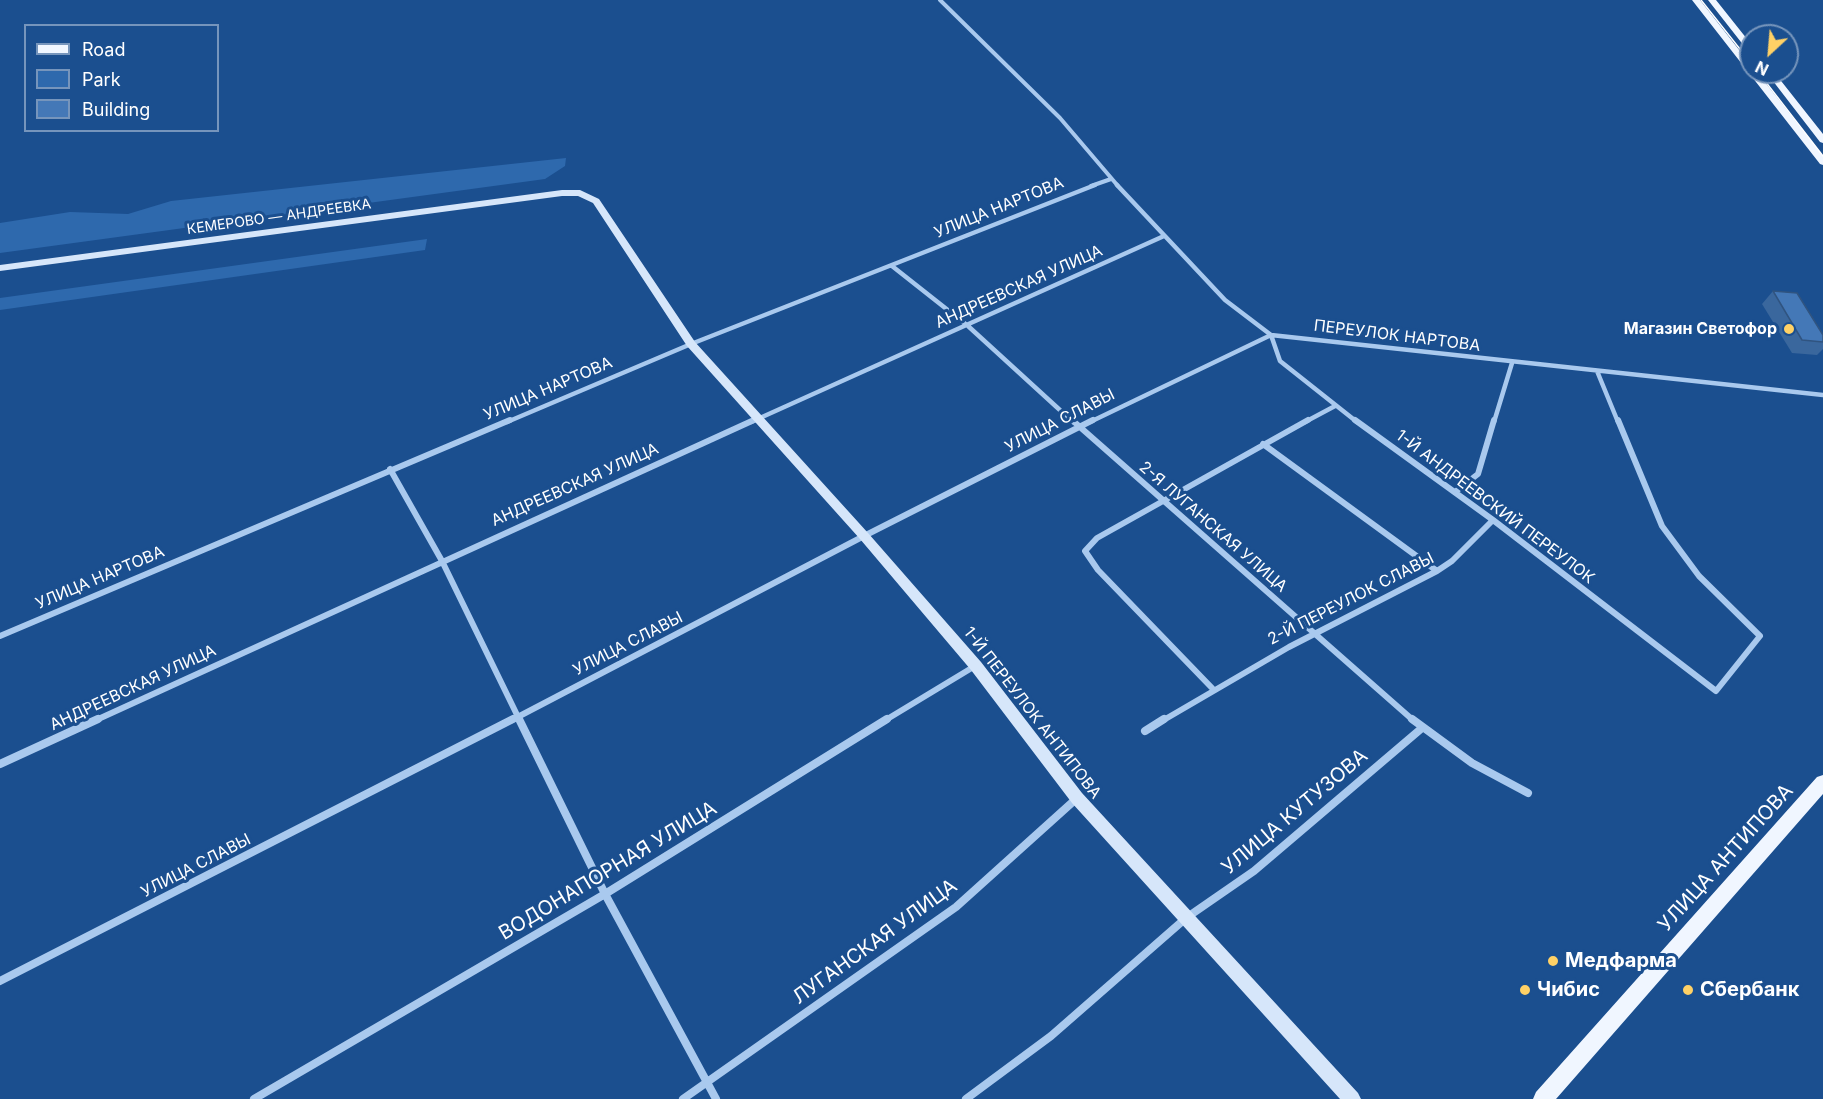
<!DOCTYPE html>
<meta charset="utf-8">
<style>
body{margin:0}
#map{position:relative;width:1823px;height:1099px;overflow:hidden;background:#1b4f8f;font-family:Inter,sans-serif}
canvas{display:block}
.legend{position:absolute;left:24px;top:24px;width:195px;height:108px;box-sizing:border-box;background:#1b4f8f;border:2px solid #7695bc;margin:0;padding:8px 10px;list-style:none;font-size:18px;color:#fff}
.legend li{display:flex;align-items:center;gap:12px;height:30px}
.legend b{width:30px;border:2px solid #7695bc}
.north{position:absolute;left:1739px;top:24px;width:60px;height:60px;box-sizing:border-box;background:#1b4f8f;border:2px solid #7695bc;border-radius:50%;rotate:206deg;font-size:16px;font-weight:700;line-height:24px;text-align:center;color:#fff}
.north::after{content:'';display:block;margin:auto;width:21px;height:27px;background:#ffd166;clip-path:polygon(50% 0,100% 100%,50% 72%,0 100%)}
</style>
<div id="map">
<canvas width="1823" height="1099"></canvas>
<ul class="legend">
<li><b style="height:8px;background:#f0f6ff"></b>Road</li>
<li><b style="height:16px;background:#2e69ad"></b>Park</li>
<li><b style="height:16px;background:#4478b7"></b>Building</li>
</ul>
<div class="north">N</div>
</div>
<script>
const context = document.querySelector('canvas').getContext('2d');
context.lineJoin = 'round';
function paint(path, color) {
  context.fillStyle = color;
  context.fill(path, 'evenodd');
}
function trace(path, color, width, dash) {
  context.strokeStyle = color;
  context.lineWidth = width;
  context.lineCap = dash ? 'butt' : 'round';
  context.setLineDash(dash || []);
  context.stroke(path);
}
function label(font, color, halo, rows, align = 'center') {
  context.font = font + ' Inter,sans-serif';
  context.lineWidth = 6;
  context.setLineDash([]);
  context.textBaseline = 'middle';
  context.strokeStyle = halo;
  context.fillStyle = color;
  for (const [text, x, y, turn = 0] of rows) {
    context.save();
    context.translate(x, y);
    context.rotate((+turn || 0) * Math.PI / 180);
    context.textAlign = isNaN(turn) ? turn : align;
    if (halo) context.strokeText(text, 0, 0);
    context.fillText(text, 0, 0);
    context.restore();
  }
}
const green = new Path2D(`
 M566,158L565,166L545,179L0,253V223L70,212L128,214L171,201Z
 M427,239L425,250L0,310V298Z`);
const minorFar3 = new Path2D(`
 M940,0L1060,118L1118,186
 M1091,186L1111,179`);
const minorFar2 = new Path2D(`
 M1117,185L1225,300L1271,335L1823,395
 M892,266L968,326L1073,422
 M1597,371L1618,422
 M507,422L691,344L1095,185
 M751,422L1164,236
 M1090,422L1271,335L1280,361L1357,422
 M1305,422L1335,406
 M1494,422L1512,363`);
const minorFar1 = new Path2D(`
 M1072,420L1414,721
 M1355,420L1493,520L1716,691L1760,636L1699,576L1662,526L1618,420
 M1263,444L1437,571
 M390,469L442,561L520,721
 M1455,492L1478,474L1494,420
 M0,636L510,420
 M1212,688L1098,570L1085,551L1097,538L1308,420
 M94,721L754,420
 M510,721L864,536L1093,420
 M884,721L975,666
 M1162,721L1289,647L1437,571L1452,561L1493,520`);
const minor = new Path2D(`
 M519,719L605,894L716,1099
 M1412,719L1472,763L1528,793
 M1145,731L1164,719
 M0,764L98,719
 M0,981L513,719
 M254,1099L605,894L887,719
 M683,1099L956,907L1076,799
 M966,1099L1051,1036L1186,918L1254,871L1422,728`);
const secondary = new Path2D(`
 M562,190H580L599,199L695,342L868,533L981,662L1082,793L1358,1093L1361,1099H1340L1072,803L971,670L860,539L687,346L593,203L578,196H562L0,271V265Z`);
const primary = new Path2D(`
 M1692,0H1700L1751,65V72H1757L1823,156V165L1820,164Z
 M1708,0H1716L1751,44V51H1748Z
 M1766,72H1774L1823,134V143L1820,142Z
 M1823,775V794L1556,1099H1533L1536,1092L1817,777Z`);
const tram = new Path2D(`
 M1701,0L1751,63
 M1758,72L1823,156`);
const wall = new Path2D(`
 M1773,291L1823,335V349L1817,355L1792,353L1762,304Z`);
const building = new Path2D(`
 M1773,291L1797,293L1823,335V342L1802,340Z`);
const markers = [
 [1789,329,6,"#ffd166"],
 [1553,961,6,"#ffd166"],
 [1525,990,6,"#ffd166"],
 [1688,990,6,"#ffd166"]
];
const farStreetnames = [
 ["КЕМЕРОВО — АНДРЕЕВКА",279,217,-8]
];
const streetNames = [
 ["УЛИЦА НАРТОВА",999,208,-22],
 ["АНДРЕЕВСКАЯ УЛИЦА",1019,287,-24],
 ["ПЕРЕУЛОК НАРТОВА",1397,336,7],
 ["УЛИЦА НАРТОВА",548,389,-23],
 ["УЛИЦА СЛАВЫ",1060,421,-27],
 ["АНДРЕЕВСКАЯ УЛИЦА",575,485,-24],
 ["1-Й АНДРЕЕВСКИЙ ПЕРЕУЛОК",1495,507,37],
 ["2-Я ЛУГАНСКАЯ УЛИЦА",1213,527,41],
 ["УЛИЦА НАРТОВА",100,578,-23],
 ["2-Й ПЕРЕУЛОК СЛАВЫ",1351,599,-27],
 ["УЛИЦА СЛАВЫ",628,644,-27],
 ["АНДРЕЕВСКАЯ УЛИЦА",133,688,-25],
 ["1-Й ПЕРЕУЛОК АНТИПОВА",1032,713,52],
 ["УЛИЦА СЛАВЫ",196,866,-27]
];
const poiNames = [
 ["Магазин Светофор",1777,329]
];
const nearStreetnames = [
 ["УЛИЦА КУТУЗОВА",1295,812,-40],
 ["УЛИЦА АНТИПОВА",1726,858,-48],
 ["ВОДОНАПОРНАЯ УЛИЦА",608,871,-31],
 ["ЛУГАНСКАЯ УЛИЦА",875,942,-36]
];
const nearPoinames = [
 ["Медфарма",1565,961],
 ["Чибис",1537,990],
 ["Сбербанк",1700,990]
];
paint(green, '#2e69ad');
trace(minorFar3, '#a9c9ee', 4);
trace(minorFar2, '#a9c9ee', 4.5);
trace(minorFar1, '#a9c9ee', 6);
trace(minor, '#a9c9ee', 8);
paint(secondary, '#d6e6fa');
paint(primary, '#f0f6ff');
trace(tram, '#fff', 1.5);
paint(wall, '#3a679d');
paint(building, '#4478b7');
trace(building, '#305480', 1.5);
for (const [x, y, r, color] of markers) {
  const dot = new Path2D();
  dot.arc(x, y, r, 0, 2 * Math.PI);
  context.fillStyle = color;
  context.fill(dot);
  trace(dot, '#1b4f8f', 2);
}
label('14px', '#fff', '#1b4f8f', farStreetnames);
label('16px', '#fff', '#1b4f8f', streetNames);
label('bold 16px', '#fff', '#1b4f8f', poiNames, 'right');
label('20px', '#fff', '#1b4f8f', nearStreetnames);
label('bold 20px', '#fff', '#1b4f8f', nearPoinames, 'left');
</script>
